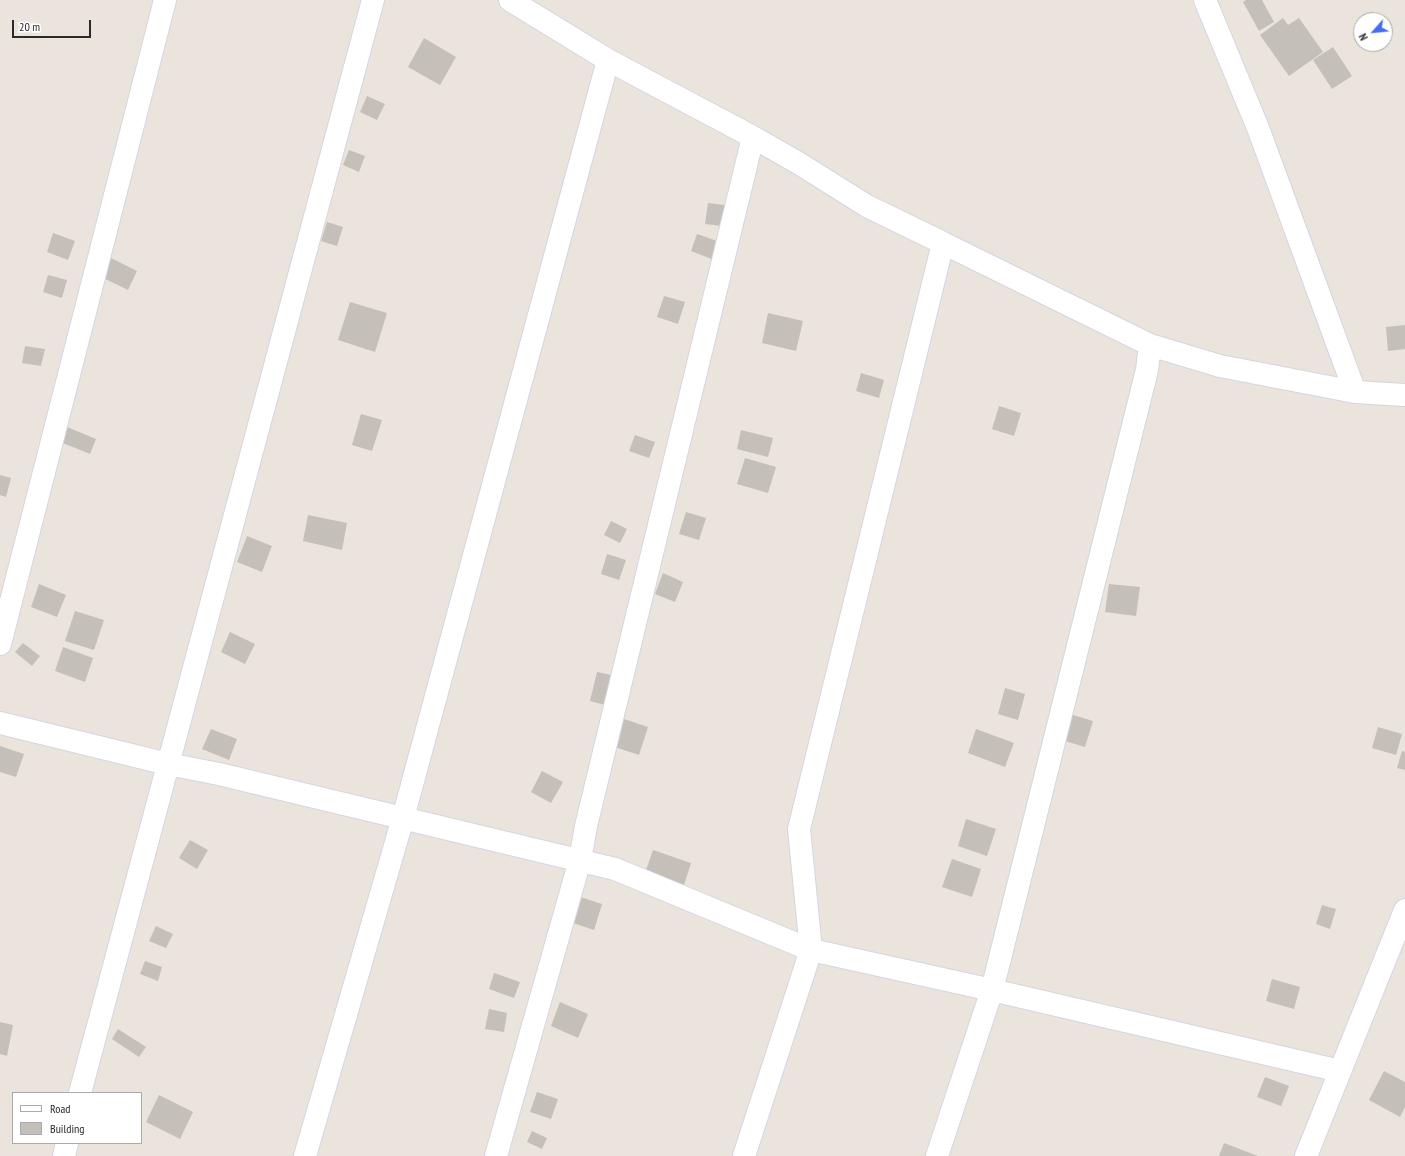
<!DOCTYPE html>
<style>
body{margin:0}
#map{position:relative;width:1405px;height:1156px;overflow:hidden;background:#ebe4dc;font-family:"PT Sans Narrow",sans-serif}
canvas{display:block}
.legend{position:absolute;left:12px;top:1092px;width:130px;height:52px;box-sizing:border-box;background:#fff;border:1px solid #aaa;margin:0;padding:5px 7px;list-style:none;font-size:12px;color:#2a2a2a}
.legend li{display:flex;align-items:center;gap:8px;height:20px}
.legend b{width:20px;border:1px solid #aaa}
.north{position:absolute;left:1353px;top:12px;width:40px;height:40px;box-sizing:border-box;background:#fff;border:1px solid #aaa;border-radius:50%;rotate:243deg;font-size:11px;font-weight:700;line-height:16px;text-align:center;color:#2a2a2a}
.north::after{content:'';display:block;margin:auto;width:14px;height:18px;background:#446ef0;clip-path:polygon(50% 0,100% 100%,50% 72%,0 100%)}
.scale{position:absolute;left:12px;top:20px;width:79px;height:18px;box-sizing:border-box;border:2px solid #2a2a2a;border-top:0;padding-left:5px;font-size:12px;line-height:14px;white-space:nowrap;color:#2a2a2a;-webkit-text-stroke:3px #fff;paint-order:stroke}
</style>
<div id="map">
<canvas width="1405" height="1156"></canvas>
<ul class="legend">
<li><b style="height:5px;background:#fff"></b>Road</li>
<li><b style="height:11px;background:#c4bfb8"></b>Building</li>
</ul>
<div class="north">N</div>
<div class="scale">20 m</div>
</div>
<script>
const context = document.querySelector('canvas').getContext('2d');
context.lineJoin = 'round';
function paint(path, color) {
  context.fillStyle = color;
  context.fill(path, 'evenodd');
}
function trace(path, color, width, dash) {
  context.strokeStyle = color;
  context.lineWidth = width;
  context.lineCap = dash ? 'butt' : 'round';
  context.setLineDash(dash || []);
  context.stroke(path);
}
const building = new Path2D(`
 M1246,0H1262L1274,22L1259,31L1243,2Z
 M1283,18L1288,25L1299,18L1323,52L1289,76L1260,35Z
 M424,38L456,57L440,85L408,67Z
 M1333,47L1352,76L1332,89L1313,60Z
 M367,96L385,104L377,120L360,112Z
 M349,150L365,156L359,172L343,165Z
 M708,203L725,205L722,226L705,224Z
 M327,222L343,227L337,246L321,241Z
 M53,233L75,241L68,260L47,252Z
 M697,234L720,242L714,260L691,251Z
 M107,256L137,271L128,290L97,275Z
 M48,275L67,280L62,298L43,292Z
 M664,296L685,302L678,324L657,317Z
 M350,302L387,313L375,352L338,340Z
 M768,313L803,321L796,351L762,343Z
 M1405,325V349L1388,351L1386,327Z
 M25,346L45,349L41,366L22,363Z
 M861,373L884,380L879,398L856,391Z
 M999,406L1021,413L1014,436L992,429Z
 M361,414L382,420L372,451L352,445Z
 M60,424L96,439L90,454L53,439Z
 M741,430L773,438L768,457L737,449Z
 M635,435L655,442L649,458L629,451Z
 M745,458L776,467L768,493L737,484Z
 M0,475L11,478L6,497L0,495Z
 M686,512L706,518L699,540L679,534Z
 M308,515L347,523L342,550L303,541Z
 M611,521L627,529L620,543L604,535Z
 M247,536L272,546L262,572L237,562Z
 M607,554L626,560L619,580L601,574Z
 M663,573L683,582L675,602L655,594Z
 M39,584L66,595L57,617L31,607Z
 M1109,584L1140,587L1136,616L1105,612Z
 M75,611L104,620L94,650L65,641Z
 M230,632L255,644L245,664L221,652Z
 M23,643L40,656L32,666L15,652Z
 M63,647L93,658L85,682L55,671Z
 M597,672L616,676L609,706L590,701Z
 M1005,688L1025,694L1018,720L998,714Z
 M1070,714L1093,721L1085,747L1062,740Z
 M624,719L648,727L639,755L615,747Z
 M1378,727L1402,734L1396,755L1372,748Z
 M211,729L237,739L229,760L202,749Z
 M976,729L1014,743L1005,767L968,753Z
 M0,746L24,754L16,777L0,772Z
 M1402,751L1405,752V770L1397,768Z
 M542,771L563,782L551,803L531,792Z
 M966,819L996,829L987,856L958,846Z
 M190,840L208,850L197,869L179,858Z
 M653,850L691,863L684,885L645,873Z
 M952,859L981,869L972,897L942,887Z
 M580,897L602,904L594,930L573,923Z
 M1322,905L1336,909L1330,929L1316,924Z
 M156,926L173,934L166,948L149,941Z
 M145,961L162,967L158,981L140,974Z
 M494,973L520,982L514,998L489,989Z
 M1272,979L1300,987L1294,1009L1266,1001Z
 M560,1002L588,1014L578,1038L551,1026Z
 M489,1009L507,1013L504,1032L485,1029Z
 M0,1022L13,1025L7,1056L0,1054Z
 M118,1029L146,1047L139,1057L112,1039Z
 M1384,1071L1405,1082V1107L1400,1117L1369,1100Z
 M1265,1077L1289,1086L1281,1106L1257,1097Z
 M537,1092L558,1099L551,1119L530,1112Z
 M159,1095L193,1112L180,1139L146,1122Z
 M532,1131L547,1138L542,1149L527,1142Z
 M1224,1143L1258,1156H1219Z`);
const street = new Path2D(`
 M1205,0L1258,128L1355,392
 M943,243L1150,345L1220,366L1355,392L1405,395
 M0,644L165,0
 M0,723L168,764L219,774L615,869L811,950L992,990L1340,1071
 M80,1093L373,0
 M64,1156L67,1143
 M305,1156L403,818L608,60
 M496,1156L580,860L586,826L753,137L608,60L510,0
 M744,1156L811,950L799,829L943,243L867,206L800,164L753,137
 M937,1156L992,990L1147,370L1150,345
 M1306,1156L1405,910`);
paint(building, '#c4bfb8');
trace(street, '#d2d6e2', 24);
trace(street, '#fff', 22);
</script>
